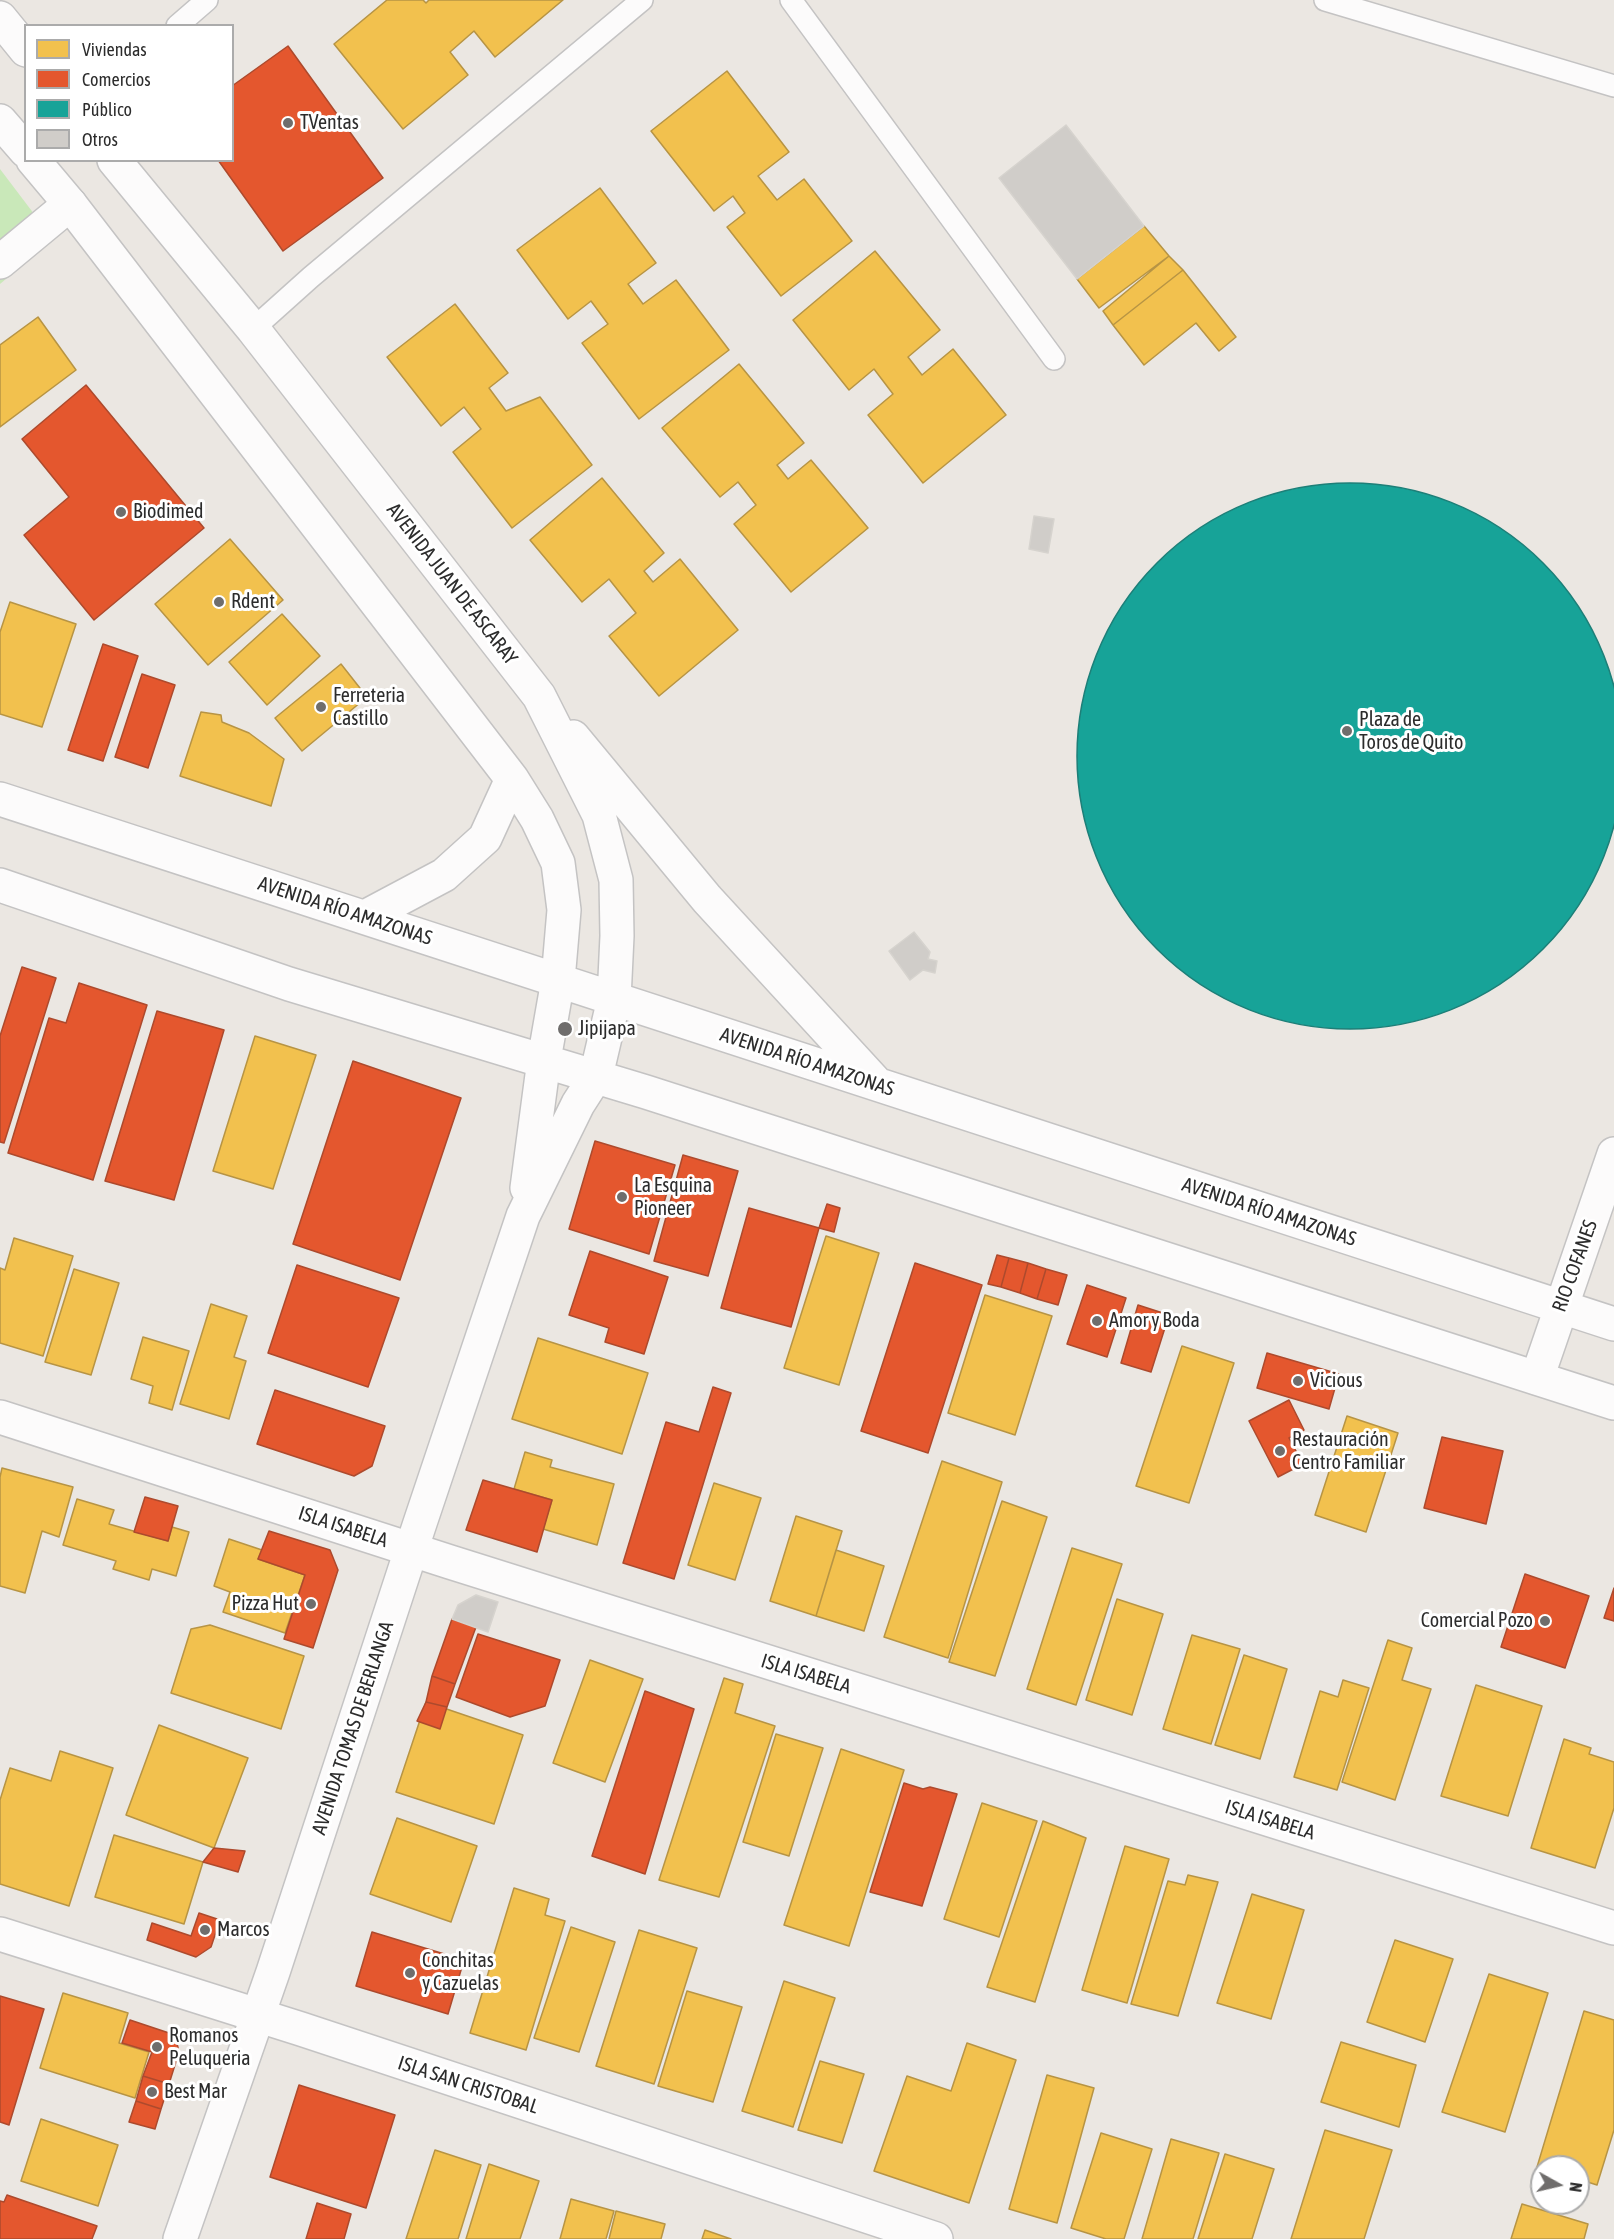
<!DOCTYPE html>
<meta charset="utf-8">
<style>
body{margin:0}
#map{position:relative;width:1614px;height:2239px;overflow:hidden;background:#ebe7e2;font-family:"Asap Condensed",sans-serif}
canvas{display:block}
.legend{position:absolute;left:24px;top:24px;width:210px;height:138px;box-sizing:border-box;background:#fff;border:2px solid #ababab;margin:0;padding:8px 10px;list-style:none;font-size:18px;color:#2c2c2c}
.legend li{display:flex;align-items:center;gap:12px;height:30px}
.legend b{width:30px;border:2px solid #ababab}
.north{position:absolute;left:1530px;top:2155px;width:60px;height:60px;box-sizing:border-box;background:#fff;border:2px solid #ababab;border-radius:50%;rotate:98deg;font-size:16px;font-weight:700;line-height:24px;text-align:center;color:#2c2c2c}
.north::after{content:'';display:block;margin:auto;width:21px;height:27px;background:#6f6d6c;clip-path:polygon(50% 0,100% 100%,50% 72%,0 100%)}
</style>
<div id="map">
<canvas width="1614" height="2239"></canvas>
<ul class="legend">
<li><b style="height:16px;background:#f2c14e"></b>Viviendas</li>
<li><b style="height:16px;background:#e4572e"></b>Comercios</li>
<li><b style="height:16px;background:#17a398"></b>Público</li>
<li><b style="height:16px;background:#d0cdc9"></b>Otros</li>
</ul>
<div class="north">N</div>
</div>
<script>
const context = document.querySelector('canvas').getContext('2d');
context.lineJoin = 'round';
function paint(path, color) {
  context.fillStyle = color;
  context.fill(path, 'evenodd');
}
function trace(path, color, width, dash) {
  context.strokeStyle = color;
  context.lineWidth = width;
  context.lineCap = dash ? 'butt' : 'round';
  context.setLineDash(dash || []);
  context.stroke(path);
}
function label(font, color, halo, rows, align = 'center') {
  context.font = font + ' "Asap Condensed",sans-serif';
  context.lineWidth = 6;
  context.setLineDash([]);
  context.textBaseline = 'middle';
  context.strokeStyle = halo;
  context.fillStyle = color;
  for (const [text, x, y, turn = 0] of rows) {
    context.save();
    context.translate(x, y);
    context.rotate((+turn || 0) * Math.PI / 180);
    context.textAlign = isNaN(turn) ? turn : align;
    if (halo) context.strokeText(text, 0, 0);
    context.fillText(text, 0, 0);
    context.restore();
  }
}
const green = new Path2D(`
 M0,169L53,239L0,284Z`);
const sand = new Path2D(`
 M1190 776a129 129 0 1 1 258 0a129 129 0 1 1-258 0Z`);
const homes = new Path2D(`
 M387,0H423L426,3L429,0H563L495,57L474,31L450,52L468,75L403,129L334,44Z
 M727,71L789,152L758,176L777,200L804,179L852,241L781,296L727,227L745,213L733,196L714,211L651,131Z
 M600,188L656,263L628,284L643,304L676,280L729,350L639,419L582,343L608,324L591,301L568,319L517,250Z
 M1144,226L1169,256L1099,308L1077,279Z
 M875,251L940,330L908,357L922,375L953,349L1006,415L923,483L868,415L893,394L874,369L849,390L793,320Z
 M1169,256L1183,270L1113,325L1103,311Z
 M1183,270L1236,337L1219,351L1196,323L1144,365L1113,325Z
 M455,304L508,373L489,388L506,411L540,397L592,465L512,528L453,452L481,429L464,407L441,426L387,357Z
 M38,317L76,370L0,427V345Z
 M739,364L804,443L777,465L788,479L811,460L868,528L791,592L734,524L756,505L738,482L720,497L662,428Z
 M602,478L664,553L644,571L653,582L680,559L738,630L659,696L609,636L636,613L609,579L582,602L530,540Z
 M230,539L283,600L208,665L155,604Z
 M10,602L76,624L42,727L0,714V632Z
 M282,614L320,656L267,705L229,662Z
 M341,664L367,697L302,751L275,718Z
 M201,712L221,715L222,722L249,733L284,759L271,806L180,776Z
 M255,1036L316,1055L273,1189L213,1171Z
 M826,1236L879,1253L839,1385L784,1368Z
 M14,1238L73,1256L43,1356L0,1343V1268L5,1270Z
 M74,1269L119,1283L91,1375L45,1362Z
 M985,1295L1052,1316L1015,1435L948,1413Z
 M211,1304L247,1316L234,1357L246,1361L229,1419L180,1404Z
 M143,1337L189,1351L172,1410L149,1403L153,1386L131,1379Z
 M538,1338L648,1373L622,1454L512,1419Z
 M1182,1346L1234,1363L1189,1503L1136,1486Z
 M1347,1416L1398,1433L1366,1532L1315,1515Z
 M525,1452L552,1460L550,1467L614,1484L597,1545L543,1529L552,1500L514,1489Z
 M942,1461L1002,1482L948,1658L884,1637Z
 M2,1468L73,1487L59,1537L42,1531L25,1593L0,1586V1477Z
 M714,1483L761,1498L735,1580L688,1565Z
 M77,1499L114,1510L109,1524L168,1541L172,1527L189,1532L176,1576L152,1569L149,1580L113,1569L116,1561L63,1545Z
 M1002,1501L1047,1517L995,1676L949,1662Z
 M796,1516L842,1531L816,1616L770,1601Z
 M229,1539L262,1550L258,1559L305,1575L285,1633L223,1612L230,1592L214,1586Z
 M1072,1548L1122,1564L1076,1705L1027,1689Z
 M836,1550L884,1566L864,1631L816,1616Z
 M1117,1599L1163,1614L1132,1715L1086,1700Z
 M210,1625L304,1656L281,1729L171,1693L191,1629Z
 M1192,1635L1240,1649L1211,1744L1163,1729Z
 M1388,1640L1412,1648L1402,1680L1431,1689L1395,1800L1342,1782Z
 M1244,1655L1287,1669L1260,1759L1215,1745Z
 M590,1660L643,1679L605,1782L553,1763Z
 M724,1678L743,1684L735,1713L775,1726L719,1897L659,1880Z
 M1343,1680L1369,1688L1337,1790L1294,1777L1320,1691L1338,1697Z
 M1476,1685L1542,1706L1508,1816L1441,1796Z
 M426,1702L523,1735L494,1824L396,1792Z
 M159,1725L248,1758L214,1848L126,1815Z
 M776,1734L823,1748L789,1856L743,1842Z
 M1564,1739L1591,1748L1589,1754L1614,1762V1808L1595,1868L1531,1848Z
 M841,1749L904,1770L849,1946L784,1925Z
 M60,1751L113,1768L69,1906L0,1884V1800L10,1768L51,1781Z
 M982,1803L1037,1821L999,1937L944,1919Z
 M397,1818L477,1846L451,1922L370,1894Z
 M1043,1821L1086,1838L1035,2002L987,1987Z
 M114,1835L203,1862L184,1924L95,1897Z
 M1125,1846L1169,1859L1127,2003L1082,1990Z
 M1188,1875L1218,1882L1178,2016L1131,2004L1168,1881L1185,1885Z
 M514,1888L549,1899L545,1915L565,1921L526,2050L470,2033Z
 M1252,1894L1304,1910L1271,2019L1217,2003Z
 M571,1927L615,1942L579,2052L534,2038Z
 M639,1930L697,1948L654,2084L596,2066Z
 M1395,1940L1453,1959L1425,2042L1367,2022Z
 M1489,1974L1548,1993L1505,2132L1442,2112Z
 M784,1981L835,1998L793,2127L742,2111Z
 M687,1991L742,2007L713,2102L658,2086Z
 M63,1993L128,2013L119,2043L149,2052L135,2098L40,2068Z
 M1584,2011L1614,2020V2130L1597,2185L1578,2179V2167H1537Z
 M1341,2042L1416,2065L1399,2127L1321,2102Z
 M967,2043L1016,2060L969,2203L874,2171L907,2076L951,2091Z
 M820,2061L864,2074L842,2143L798,2130Z
 M1047,2075L1094,2088L1057,2223L1009,2209Z
 M41,2119L118,2145L98,2206L21,2181Z
 M1325,2130L1392,2150L1364,2239H1291Z
 M1101,2133L1152,2149L1124,2239H1106L1071,2228Z
 M1171,2139L1219,2153L1193,2239H1142Z
 M435,2150L481,2165L458,2239H406Z
 M1225,2154L1274,2169L1252,2239H1198Z
 M489,2164L539,2181L520,2239H466Z
 M571,2199L614,2211L606,2239H560Z
 M1522,2204L1588,2224L1584,2239H1511Z
 M616,2211L665,2224L661,2239H609Z
 M705,2230L731,2239H702Z`);
const shops = new Path2D(`
 M288,46L383,178L283,251L218,160H232V86Z
 M86,385L204,528L94,620L24,535L69,497L22,439Z
 M103,644L138,656L103,761L68,750Z
 M142,674L175,685L148,768L115,757Z
 M22,967L56,978L4,1143L0,1142V1036Z
 M79,983L147,1005L93,1180L8,1153L49,1018L66,1023Z
 M157,1011L224,1030L174,1200L105,1181Z
 M353,1061L461,1098L400,1280L293,1244Z
 M595,1141L675,1165L649,1254L569,1229Z
 M683,1155L738,1171L708,1276L654,1261Z
 M827,1204L840,1208L834,1232L819,1228Z
 M749,1208L819,1228L791,1327L721,1308Z
 M590,1251L668,1277L644,1354L605,1342L609,1328L569,1315Z
 M997,1255L1009,1258L1001,1287L988,1284Z
 M1009,1258L1028,1263L1020,1293L1001,1287Z
 M915,1263L982,1285L928,1453L861,1431Z
 M1028,1263L1046,1269L1037,1299L1020,1293Z
 M297,1265L399,1298L368,1387L268,1353Z
 M1046,1269L1067,1275L1058,1305L1037,1299Z
 M1087,1285L1126,1298L1107,1357L1067,1344Z
 M1138,1305L1169,1315L1151,1372L1121,1363Z
 M1267,1353L1339,1374L1329,1409L1257,1388Z
 M713,1387L731,1393L674,1579L623,1563L666,1422L699,1432Z
 M275,1390L385,1426L372,1466L354,1476L257,1444Z
 M1289,1400L1304,1430L1289,1438L1303,1464L1278,1477L1249,1421Z
 M1442,1437L1503,1451L1486,1524L1424,1508Z
 M483,1480L552,1500L537,1552L466,1530Z
 M145,1497L178,1506L168,1541L134,1532Z
 M269,1531L330,1550L338,1570L313,1648L284,1639L305,1575L258,1559Z
 M1525,1574L1589,1596L1565,1668L1501,1647Z
 M1614,1588V1621L1604,1618Z
 M452,1619L476,1627L455,1684L432,1676Z
 M478,1634L560,1660L545,1706L510,1717L456,1697Z
 M432,1676L455,1684L447,1707L426,1702Z
 M645,1691L694,1709L645,1874L592,1856Z
 M426,1702L447,1707L440,1729L417,1721Z
 M904,1783L923,1789L930,1787L957,1794L922,1906L870,1892Z
 M214,1848L245,1851L238,1872L203,1862Z
 M199,1913L220,1920L211,1947L196,1957L147,1940L152,1923L191,1936Z
 M372,1932L464,1960L448,2014L356,1986Z
 M0,1996L44,2009L9,2125L0,2122Z
 M130,2020L175,2035L179,2052L169,2084L143,2076L152,2052L122,2043Z
 M143,2076L169,2084L161,2109L136,2101Z
 M299,2085L395,2115L366,2208L270,2177Z
 M136,2101L161,2109L155,2129L129,2122Z
 M7,2195L97,2226L92,2239H0V2201L4,2202Z
 M317,2203L351,2214L344,2239H306Z`);
const public = new Path2D(`
 M1077 756a273 273 0 1 1 546 0a273 273 0 1 1-546 0Z`);
const building = new Path2D(`
 M1066,125L1144,226L1077,279L999,178Z
 M1034,516L1054,519L1048,553L1029,549Z
 M914,932L930,952L928,959L937,961L935,973L923,970L910,980L889,951Z
 M476,1595L498,1602L488,1632L452,1619L458,1605Z`);
const service = new Path2D(`
 M791,0L1054,359
 M1325,0L1614,86
 M177,26L207,0
 M253,329L311,277L642,0`);
const minor = new Path2D(`
 M0,262L70,204
 M1537,1378L1614,1154
 M0,1417L450,1562L1614,1928
 M0,1934L301,2029L936,2239`);
const tertiary = new Path2D(`
 M527,1188L544,1060
 M180,2239L273,1972L419,1526L523,1216L578,1104L596,1076`);
const secondary = new Path2D(`
 M0,18L26,50
 M0,121L26,151
 M33,160L70,204L512,779L537,819L558,863L564,910L558,980L544,1060
 M114,160L253,329L539,696L599,815L616,880L617,936L614,999L596,1076
 M573,737L707,899L877,1084
 M0,799L1614,1324
 M0,885L289,984L646,1092L1614,1403
 M365,917L444,875L485,838L512,779`);
const markers = [
 [288,123,6,"#6f6d6c"],
 [121,512,6,"#6f6d6c"],
 [219,602,6,"#6f6d6c"],
 [321,707,6,"#6f6d6c"],
 [1347,731,6,"#6f6d6c"],
 [565,1029,8,"#6f6d6c"],
 [622,1197,6,"#6f6d6c"],
 [1097,1321,6,"#6f6d6c"],
 [1298,1381,6,"#6f6d6c"],
 [1280,1451,6,"#6f6d6c"],
 [311,1604,6,"#6f6d6c"],
 [1545,1621,6,"#6f6d6c"],
 [205,1930,6,"#6f6d6c"],
 [410,1973,6,"#6f6d6c"],
 [157,2047,6,"#6f6d6c"],
 [152,2092,6,"#6f6d6c"]
];
const poiNames = [
 ["TVentas",300,123],
 ["Biodimed",133,512],
 ["Rdent",231,602],
 ["Ferreteria",333,696],
 ["Castillo",333,719],
 ["Plaza de",1359,720],
 ["Toros de Quito",1359,743],
 ["Jipijapa",578,1029],
 ["La Esquina",634,1186],
 ["Pioneer",634,1209],
 ["Amor y Boda",1109,1321],
 ["Vicious",1310,1381],
 ["Restauración",1292,1440],
 ["Centro Familiar",1292,1463],
 ["Pizza Hut",299,1604,"right"],
 ["Comercial Pozo",1533,1621,"right"],
 ["Marcos",217,1930],
 ["Conchitas",422,1961],
 ["y Cazuelas",422,1984],
 ["Romanos",169,2036],
 ["Peluqueria",169,2059],
 ["Best Mar",164,2092]
];
const streetNames = [
 ["AVENIDA JUAN DE ASCARAY",452,584,52],
 ["AVENIDA RÍO AMAZONAS",345,911,18],
 ["AVENIDA RÍO AMAZONAS",807,1062,18],
 ["AVENIDA RÍO AMAZONAS",1269,1212,18],
 ["RIO COFANES",1575,1266,-70],
 ["ISLA ISABELA",343,1527,18],
 ["ISLA ISABELA",806,1674,17],
 ["AVENIDA TOMAS DE BERLANGA",353,1728,-72],
 ["ISLA ISABELA",1270,1820,17],
 ["ISLA SAN CRISTOBAL",468,2085,18]
];
paint(green, '#c9e8b9');
paint(sand, '#f0eccf');
paint(homes, '#f2c14e');
trace(homes, '#b79444', 1.5);
paint(shops, '#e4572e');
trace(shops, '#ad4a2d', 1.5);
paint(public, '#17a398');
trace(public, '#1d7f78', 1.5);
paint(building, '#d0cdc9');
trace(building, '#d6d3ce', 1.5);
trace(service, '#c4c3c3', 24);
trace(minor, '#c4c3c3', 36);
trace(tertiary, '#c4c3c3', 36);
trace(secondary, '#c4c3c3', 36);
trace(service, '#fcfbfb', 21);
trace(minor, '#fcfbfb', 33);
trace(tertiary, '#fcfbfb', 33);
trace(secondary, '#fcfbfb', 33);
for (const [x, y, r, color] of markers) {
  const dot = new Path2D();
  dot.arc(x, y, r, 0, 2 * Math.PI);
  context.fillStyle = color;
  context.fill(dot);
  trace(dot, '#fff', 2);
}
label('20px', '#2c2c2c', '#fff', poiNames, 'left');
label('20px', '#2c2c2c', '#fff', streetNames);
</script>
